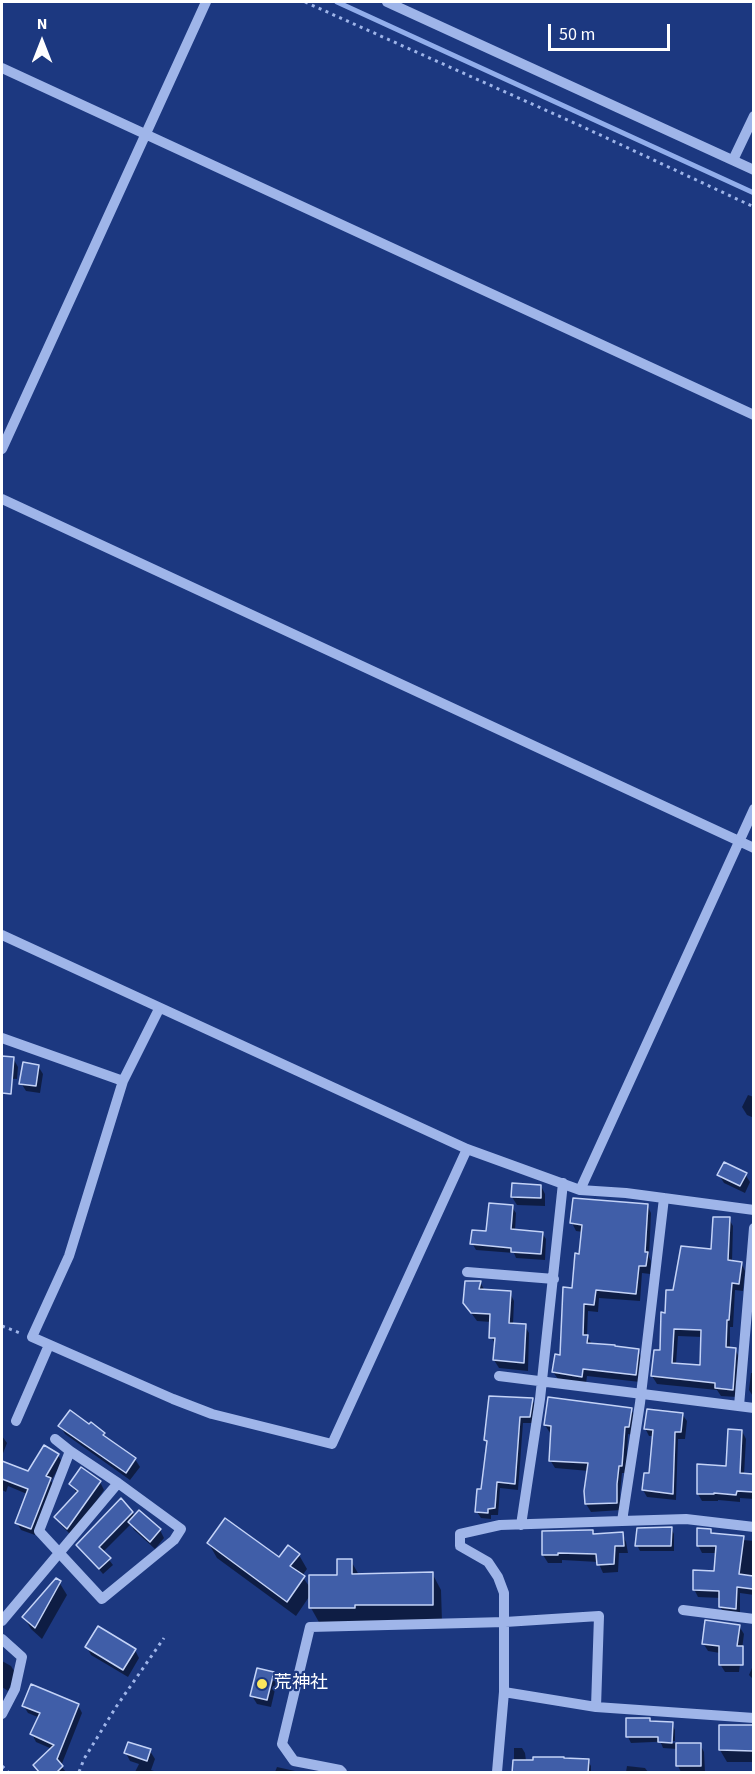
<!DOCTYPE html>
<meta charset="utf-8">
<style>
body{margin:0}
#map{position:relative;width:755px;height:1774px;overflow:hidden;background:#1c3880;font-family:"Source Sans 3",sans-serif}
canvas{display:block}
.frame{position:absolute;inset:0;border:3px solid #fff;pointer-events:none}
.north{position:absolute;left:12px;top:12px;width:60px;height:60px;-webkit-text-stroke:4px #1c3880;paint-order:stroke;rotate:0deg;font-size:16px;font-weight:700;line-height:24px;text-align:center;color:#fff}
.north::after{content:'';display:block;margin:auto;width:21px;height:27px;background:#fff;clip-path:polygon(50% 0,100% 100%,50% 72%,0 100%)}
.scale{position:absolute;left:548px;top:24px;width:122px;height:27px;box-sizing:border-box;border:3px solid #fff;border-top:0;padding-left:8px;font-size:18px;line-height:21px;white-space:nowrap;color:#fff;-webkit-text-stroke:4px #1c3880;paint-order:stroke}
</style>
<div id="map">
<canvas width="755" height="1774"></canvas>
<div class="frame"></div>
<div class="north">N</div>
<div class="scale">50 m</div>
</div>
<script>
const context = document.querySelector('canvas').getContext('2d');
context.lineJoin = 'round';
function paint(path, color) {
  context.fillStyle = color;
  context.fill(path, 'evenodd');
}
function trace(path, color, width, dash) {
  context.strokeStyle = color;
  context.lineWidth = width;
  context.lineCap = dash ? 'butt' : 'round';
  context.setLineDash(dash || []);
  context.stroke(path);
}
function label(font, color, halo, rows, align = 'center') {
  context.font = font + ' "Source Sans 3","Noto Sans JP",sans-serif';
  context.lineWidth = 4.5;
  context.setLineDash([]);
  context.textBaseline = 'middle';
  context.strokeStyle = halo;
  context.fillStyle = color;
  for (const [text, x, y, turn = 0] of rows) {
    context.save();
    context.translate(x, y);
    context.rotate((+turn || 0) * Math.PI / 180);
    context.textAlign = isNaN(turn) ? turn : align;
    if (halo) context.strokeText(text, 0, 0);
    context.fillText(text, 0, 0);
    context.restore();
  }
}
const shadow = new Path2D(`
 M2,1057L13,1058L18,1067L17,1079L2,1078Z
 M38,1066L43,1074L40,1093L26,1091L21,1083Z
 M748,1095L754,1097V1118L747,1115L742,1107Z
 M745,1174L750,1182L745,1193L724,1183L719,1175Z
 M541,1186L545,1194V1206L517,1205L512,1197Z
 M647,1205L651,1213L649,1257L651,1261L650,1274L642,1273L640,1301L599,1298L598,1312L588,1311L587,1336L592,1344L638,1351L642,1359L640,1382L587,1376L586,1384L558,1379L553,1372L562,1356L583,1232L576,1231L572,1223Z
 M512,1207L516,1213L515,1231L542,1233L546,1239L545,1260L516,1258L514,1253L476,1250L472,1243L488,1233Z
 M729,1219L733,1226L732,1262L741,1263L745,1271L743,1291L735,1290L733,1327H730V1349H735L739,1357L737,1397L721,1396L717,1390L657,1384L652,1376L662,1352L666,1314L675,1292L713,1251ZM678,1336L702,1337L701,1367L676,1364Z
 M480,1282L485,1291L510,1293L514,1301L513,1325L525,1326L529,1333L528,1371L499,1368L494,1360L496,1345L491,1337V1322L477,1321L464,1303Z
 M751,1373H754V1398L749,1390Z
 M549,1398L631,1409L635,1417L633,1435L628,1434L626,1473H622L620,1493L621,1510L591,1512L586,1504L589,1471L555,1468L550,1460L552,1434L550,1433L545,1425Z
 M532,1399L535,1406L533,1423H523L518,1490L500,1488L498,1515H491V1519L481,1518L477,1512L483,1490L488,1444L486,1440Z
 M682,1414L687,1421L685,1439H678L676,1500L647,1497L643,1490L650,1475L654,1436H649L645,1428Z
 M60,1426L104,1434L107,1439L135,1459L140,1467L130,1480L65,1434Z
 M742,1431L746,1439L744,1475L754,1476V1499L740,1498V1502L718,1500V1501H702L698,1494L727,1467Z
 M2,1436L7,1443L2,1456Z
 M58,1455L62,1462L51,1481L55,1486L35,1535L21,1530L17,1523L27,1494L8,1486L6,1492L2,1490V1463L29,1473Z
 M100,1482L104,1490L72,1536L61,1525L56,1517L77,1494L71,1484Z
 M132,1512L135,1517L139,1512L160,1530L164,1538L155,1549L134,1530L131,1524L103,1552L113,1565L103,1574L78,1545Z
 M671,1528L674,1534V1551H640L637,1545Z
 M592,1531L594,1535L622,1534L626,1542L628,1553H619L618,1572L603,1573L598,1562L562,1560V1563H548L543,1555Z
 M710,1531L712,1535L743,1537L744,1540L754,1541V1595L740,1593V1616L725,1614L720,1607L721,1598L698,1597L694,1589L715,1572L717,1553H702L698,1545Z
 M209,1544L280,1559L299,1555L307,1569L302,1576L311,1589L339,1577L351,1561L359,1575L432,1573L441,1590L442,1621L320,1624L311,1608V1594L296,1616L217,1558Z
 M59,1582L67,1595L42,1639L31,1629L24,1617Z
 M739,1626L744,1634L739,1672H725L720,1664V1653L708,1651L703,1643Z
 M87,1647L135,1650L139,1658L128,1677L91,1655Z
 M2,1661L11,1666L16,1674L8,1691L2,1687Z
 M754,1663V1680L749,1675Z
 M273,1673L277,1681L271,1707L257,1704L252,1696Z
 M23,1705H78L82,1713L61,1766L66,1772H39L35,1765L52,1749L36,1742L32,1734L40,1718L28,1713Z
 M649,1720L651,1723L672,1724L675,1730V1741L631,1743L628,1737Z
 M721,1726H754V1762H727L720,1750Z
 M661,1743L700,1744L704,1752L705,1772H681L678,1766L677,1749L663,1748Z
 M514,1748H522L525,1753L526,1761H588L591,1766V1772H514Z
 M150,1751L155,1759L151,1770L157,1772H135L139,1764L130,1761L126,1753Z
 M627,1766L645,1768L648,1772H626Z
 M277,1767L295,1771L296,1772H275Z`);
const stream = new Path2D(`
 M337,2L754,193`);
const building = new Path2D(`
 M2,1056L14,1057L11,1094L2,1093Z
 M23,1062L39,1065L36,1086L19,1084Z
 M724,1162L747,1173L740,1186L717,1175Z
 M512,1183L541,1185V1198L511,1197Z
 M573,1198L648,1204L645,1252H648L646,1266H639L636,1294L596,1290L594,1305L584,1304L583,1335H588L587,1343L615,1345V1346L639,1349L636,1375L583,1369L582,1377L552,1372L555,1354L560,1355L563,1287L572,1288L575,1253L579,1254L582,1225L570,1223Z
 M489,1203L513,1205L511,1229L543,1232L541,1254L511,1252V1248L470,1244L472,1230L486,1231Z
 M713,1217H730L728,1260L742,1262L739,1284L732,1283L729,1320H727L726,1347L736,1348L733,1390L715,1388V1383L651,1376L654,1350H660L661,1312L665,1313L666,1290H673L681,1246L711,1249ZM674,1329L701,1330L700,1365L672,1363Z
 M465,1281H481L479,1289L511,1291L509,1323L526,1324L524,1363L493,1360L495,1338H489L490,1314L471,1313L463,1303Z
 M489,1396L533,1398L530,1417H520L515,1484L497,1482L495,1508L488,1509V1513L475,1512L477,1489H481L487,1441L484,1440Z
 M548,1397L632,1408L629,1427H625L622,1466H619L617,1484V1503L585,1504L584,1491L588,1463L549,1461L551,1426L544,1425Z
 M647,1409L683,1413L681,1432H675L673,1494L642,1490L644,1473H649L653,1430L644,1429Z
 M70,1410L89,1424L91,1422L105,1433L103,1435L136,1458L126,1473L58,1426Z
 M728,1429L742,1430L740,1473L753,1474V1492L737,1491L736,1495L714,1493V1494H697V1464L726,1466Z
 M44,1445L59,1454L46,1476L51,1478L31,1529L15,1523L28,1489L2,1479V1461L28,1471Z
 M81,1467L101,1481L67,1529L54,1517L78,1491L69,1484Z
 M121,1498L133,1512L99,1547L111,1558L99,1569L76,1545Z
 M139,1510L161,1529L150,1542L128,1522Z
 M225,1518L279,1557L288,1545L300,1554L290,1566L305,1576L287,1602L207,1543Z
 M672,1527L671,1546H635L637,1528Z
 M697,1528L711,1529V1533L744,1536L739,1574L753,1576V1589L737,1587L736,1609L719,1607V1591L693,1590V1570L714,1571L716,1546H697Z
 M589,1530H593V1534L623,1532L624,1546H615L614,1564L597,1565L596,1554L558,1553V1555H542V1531Z
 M337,1559H352V1574L433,1572V1605H355V1608H309V1575H337Z
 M56,1578L61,1581L35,1628L22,1617Z
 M705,1620L740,1625L737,1646H743V1665H719V1646L702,1644Z
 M98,1626L136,1649L123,1670L85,1647Z
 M257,1668L274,1672L267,1700L250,1696Z
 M31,1684L79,1704L57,1759L63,1766L56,1773H40L33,1765L54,1745L30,1734L40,1713L22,1706Z
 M626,1718H650V1721L673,1722L672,1743L658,1742V1737H626Z
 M719,1725H753V1751L719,1750Z
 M128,1742L151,1749L147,1761L124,1753Z
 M676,1743H701V1766H676Z
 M533,1757H564V1758L589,1759L588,1773H512L513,1760H533Z`);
const path = new Path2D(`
 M305,2L581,126L754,207
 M2,1326L20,1333
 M2,1766L8,1772
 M79,1772L84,1759L116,1707L164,1638`);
const minor = new Path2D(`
 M387,2L754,170
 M2,68L754,415
 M733,160L754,116
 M2,449L206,2
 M2,499L754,848
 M2,935L467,1149L580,1190L626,1193L754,1210
 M2,1038L123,1081L69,1256L32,1337L173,1399L212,1414L332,1444L467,1149
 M123,1081L159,1009
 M580,1190L754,809
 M467,1272L554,1279
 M499,1376L754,1408
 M739,1406L754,1228
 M16,1421L49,1345
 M55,1439L70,1451
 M622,1521L640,1403L664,1198
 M521,1525L540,1399L563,1183
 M683,1610L754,1619
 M2,1621L118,1483L181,1529L174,1540L102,1599L39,1531L70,1451L118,1483
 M2,1639L22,1657L15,1689L2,1714
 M504,1692L596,1707L754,1718
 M342,1772L340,1770L294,1761L282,1744L310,1627L505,1622L599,1616L596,1707
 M497,1772L504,1692V1593L498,1577L488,1562L460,1546V1534L500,1525L622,1521L686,1519L754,1527`);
const markers = [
 [262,1684,6,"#fae55d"]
];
const poiNames = [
 ["荒神社",274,1684]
];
paint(shadow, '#0007');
trace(stream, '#92aeeb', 5);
paint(building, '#405ea8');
trace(building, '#c4d3f7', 1.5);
trace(path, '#9fb5e9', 3, [3, 4.5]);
trace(minor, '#9fb5e9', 10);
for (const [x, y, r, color] of markers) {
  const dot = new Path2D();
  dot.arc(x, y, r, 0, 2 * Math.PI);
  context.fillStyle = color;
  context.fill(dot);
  trace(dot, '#1c3880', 2);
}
label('18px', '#fff', '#1c3880', poiNames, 'left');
</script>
